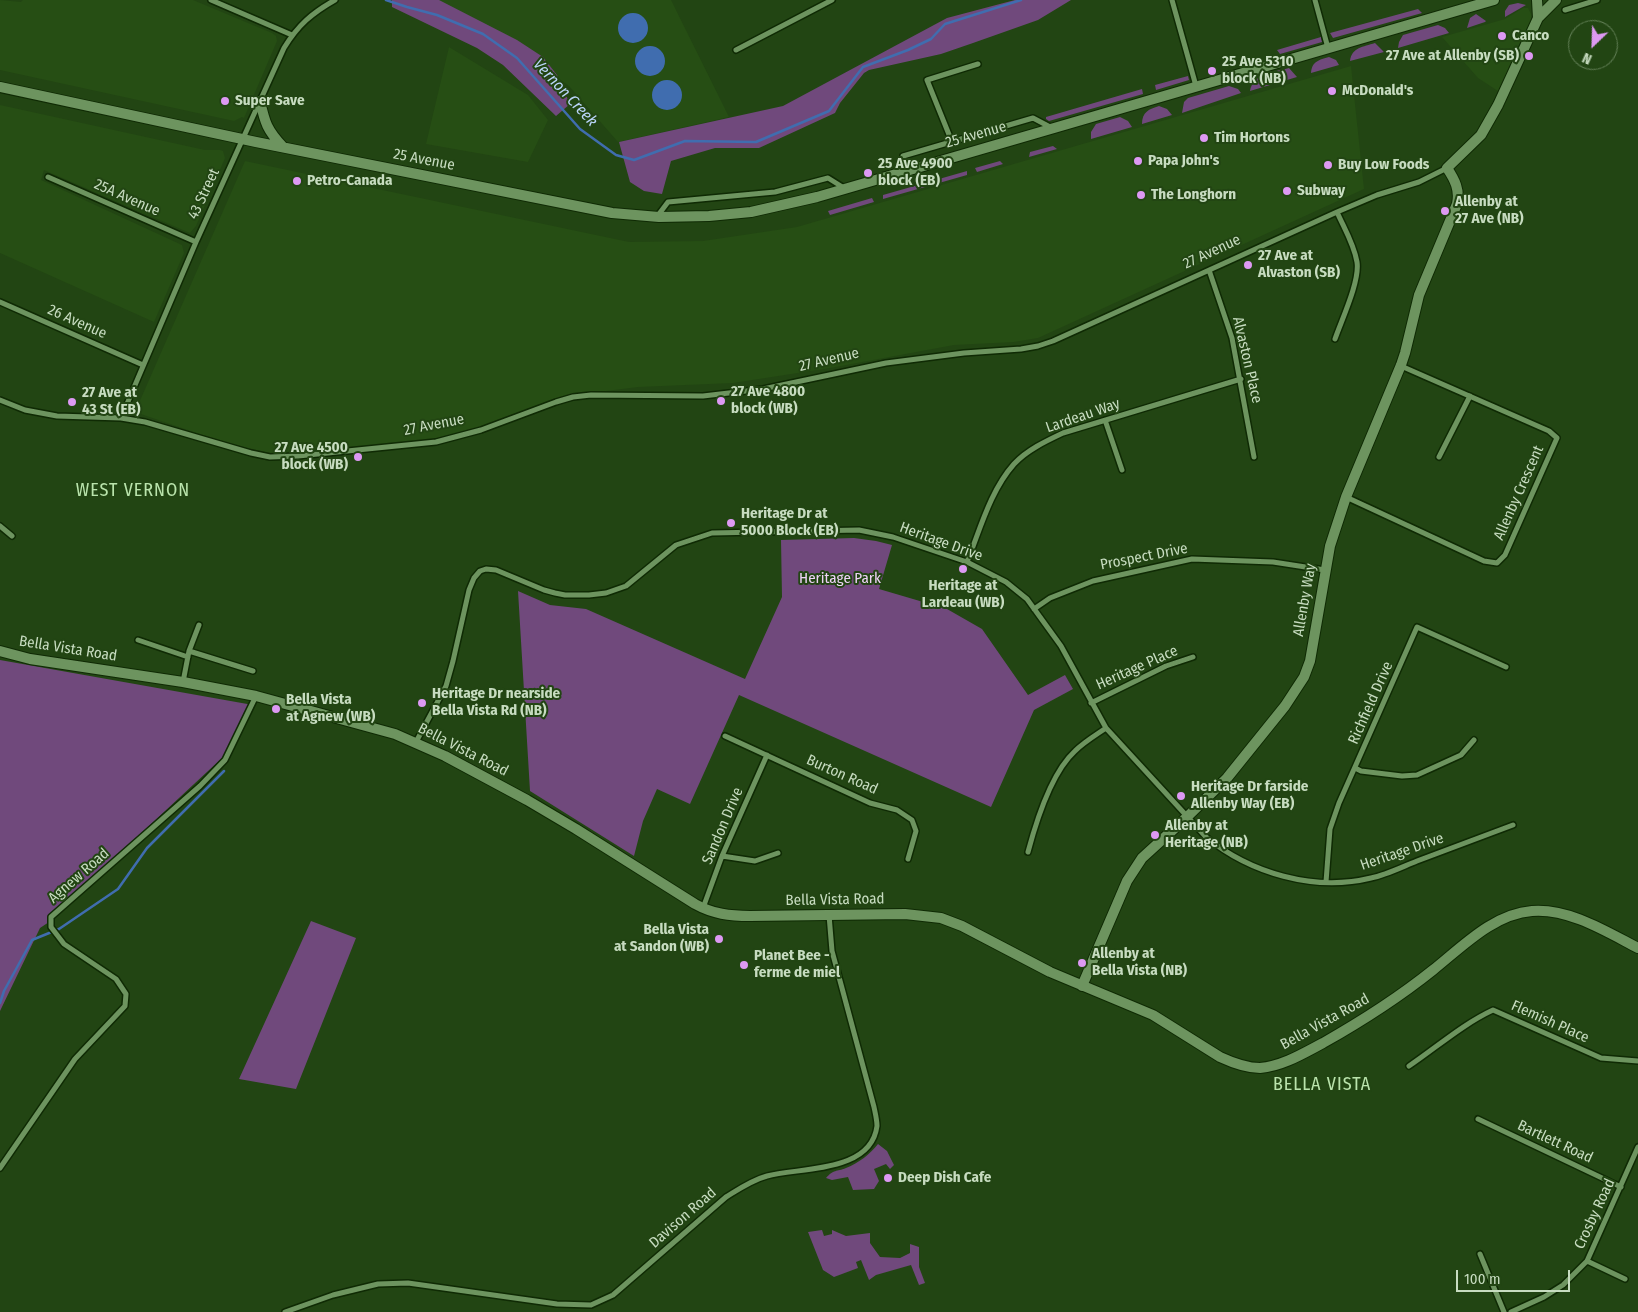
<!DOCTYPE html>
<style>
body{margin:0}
#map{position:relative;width:1638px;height:1312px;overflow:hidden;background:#224513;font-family:"Fira Sans Condensed",sans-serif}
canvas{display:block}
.north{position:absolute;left:1568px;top:20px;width:50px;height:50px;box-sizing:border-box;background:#224513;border:1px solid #648158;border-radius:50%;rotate:204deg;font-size:14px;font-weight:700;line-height:20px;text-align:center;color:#c7dcc0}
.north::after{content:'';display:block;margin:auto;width:18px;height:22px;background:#dd99f3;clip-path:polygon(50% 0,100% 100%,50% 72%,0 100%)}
.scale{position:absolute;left:1456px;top:1270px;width:114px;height:22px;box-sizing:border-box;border:2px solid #c7dcc0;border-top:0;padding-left:6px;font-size:15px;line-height:18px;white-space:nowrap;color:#c7dcc0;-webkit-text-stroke:4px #224513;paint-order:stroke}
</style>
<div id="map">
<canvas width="1638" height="1312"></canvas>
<div class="north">N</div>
<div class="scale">100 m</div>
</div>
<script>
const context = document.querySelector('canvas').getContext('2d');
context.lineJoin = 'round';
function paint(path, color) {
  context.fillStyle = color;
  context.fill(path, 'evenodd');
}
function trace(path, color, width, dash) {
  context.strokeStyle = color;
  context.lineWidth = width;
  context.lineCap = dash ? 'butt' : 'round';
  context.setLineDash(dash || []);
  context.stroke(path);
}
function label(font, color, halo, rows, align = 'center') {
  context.font = font + ' "Fira Sans Condensed",sans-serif';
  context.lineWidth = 4;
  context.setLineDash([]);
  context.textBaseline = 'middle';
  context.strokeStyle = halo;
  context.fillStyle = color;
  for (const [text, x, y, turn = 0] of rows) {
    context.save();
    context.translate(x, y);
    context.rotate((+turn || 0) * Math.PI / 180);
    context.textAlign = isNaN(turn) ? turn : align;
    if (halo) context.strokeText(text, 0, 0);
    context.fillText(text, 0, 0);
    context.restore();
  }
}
const built = new Path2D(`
 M0,0L21,2L23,0H193L272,33L276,36L277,41L244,118L242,117L234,121L0,70Z
 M436,0H671L729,117L618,142L569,86L504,38Z
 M1523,8H1528L1531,14V21L1501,93L1478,78L1442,37L1505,19Z
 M449,47L528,95L548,120L528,162L426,144Z
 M1351,66L1364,189L1038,338L1014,342L954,345L830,368L733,383L638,387L566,396L478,429L417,443L269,453L223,442L135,412L245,161L629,242L703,241L797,227Z
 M0,105L205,150H220L223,151L225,158L196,226L190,233L44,170L41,180L182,245L184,253L154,322L0,253Z`);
const green = new Path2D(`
 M392,0H439L517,40L543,57L557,75L570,104L556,116L503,65L477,48L392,7Z
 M1015,0H1071L1038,20L973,43L941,54L869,70L864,73L840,103L835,113L759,148H715L671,161L662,194L644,191L630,182L619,142L783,106L947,18Z
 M1518,3L1526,5L1505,17V11L1509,5Z
 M1418,9L1422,13L1333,38L1330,33Z
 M1476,14L1486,21L1485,22L1467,28L1470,18Z
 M1438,25L1445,28L1449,33L1398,48L1399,42L1403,35Z
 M1321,37L1322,42L1280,54L1277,50Z
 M1375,43L1384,52L1350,61C1352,47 1363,47 1375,43Z
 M1329,57L1336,60L1339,65L1311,73C1312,61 1319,60 1329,57Z
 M1289,68L1297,77L1250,91C1253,73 1275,72 1289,68Z
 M1188,76L1189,80L1156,90L1155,85Z
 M1229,86L1238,89L1241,93L1182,113L1184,102L1188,98Z
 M1142,89L1143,94L1049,121L1046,119V117Z
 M1159,106L1167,109L1172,115L1142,124C1142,112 1149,109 1159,106Z
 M1120,117L1128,121L1132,127L1091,139V132L1096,124Z
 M1053,146L1057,149L1029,157L1030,152Z
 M1000,161L1003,164L977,172L975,168Z
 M967,171V175L883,199V195Z
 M872,198L874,202L830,215L828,211Z
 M854,538L876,541L892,545L879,589L947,609L982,629L1028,695L1065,675L1073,689L1034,710L991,807L739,695L690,804L657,789L643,821L634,856L530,791L518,591L550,605L586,609L745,679L782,597L781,540Z
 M0,660L253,705L222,758L51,917L49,922L40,928L0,1011Z
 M311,921L356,938L296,1089L239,1079Z
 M878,1144L887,1151L894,1165L890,1169L886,1164L874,1169L879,1181L874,1189L853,1190L848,1177L832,1180L826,1178C834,1169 836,1172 846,1168C859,1163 870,1154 878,1144Z
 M822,1230L824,1236L832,1234V1230L846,1236L870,1233V1243L880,1257L900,1258L910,1253V1244L919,1247V1267L925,1283L919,1285L911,1265L876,1275L869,1280L861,1260L856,1262L858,1268L834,1277L823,1270L808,1232Z`);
const water = new Path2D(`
 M618 28a15 15 0 1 1 30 0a15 15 0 1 1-30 0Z
 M635 61a15 15 0 1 1 30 0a15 15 0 1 1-30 0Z
 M652 95a15 15 0 1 1 30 0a15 15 0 1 1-30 0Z`);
const stream = new Path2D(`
 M386,0L407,7L437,15L483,34L517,58L580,129L616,155L634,160L685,141L756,142L829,111L863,67L908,50L931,39L945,24L1021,0
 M0,1003L4,991L32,940L59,929L118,889L147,848L224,771`);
const street = new Path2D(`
 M211,0L292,35
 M1172,0L1196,86
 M1315,0L1328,48
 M1565,10L1597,0
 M736,50L832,0
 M952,142L927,80L978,64
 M906,171L903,156L1033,118L1052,128
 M48,177L196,242
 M659,214L668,202L775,192L828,178L844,188
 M1209,270L1232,338L1254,457
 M0,302L143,365
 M1335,339C1342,319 1360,281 1357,262C1354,244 1344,228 1337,212
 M0,400L25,410L57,416L121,418L145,422L251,453L270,457L298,456L436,442L481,430L556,402L573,397L591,395L703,396L763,389L886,363L964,353L1021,349L1038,346L1053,341L1337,212L1377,195L1419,182L1447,168
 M121,418L196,242L284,48C298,25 312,13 335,0
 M1105,420L1122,470
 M1439,457L1470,396
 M1346,497L1484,561L1497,563L1505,555L1557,438L1549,431L1401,366
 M0,526L12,536
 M967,562C980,530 990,491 1014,464C1027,450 1046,441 1063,433L1241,379
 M1034,609L1050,598L1093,581L1192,559L1273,562L1325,570
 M138,640L188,657
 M189,651L253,671
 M183,682L189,651L199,625
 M1091,703L1166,666L1193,657
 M725,736L870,803L897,810L912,820L916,831L908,859
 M416,742L446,686L453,661L469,590L474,578L480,571L486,569L496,570L544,590L555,593L565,595H589L606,593L626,586L676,545L712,533L859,530L893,537L967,562L1006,582L1027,599L1061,646L1106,728L1206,837C1250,873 1314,892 1371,878C1386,875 1402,867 1417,861C1449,849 1481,837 1513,825
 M1355,768L1361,771L1402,776L1417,775L1461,755L1474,740
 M1028,852C1036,822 1052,772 1075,751C1084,742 1096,735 1106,728
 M722,856L755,861L778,853
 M1326,882L1330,829L1339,803L1417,627L1506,667
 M703,908L722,856L767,755
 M1409,1066C1437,1047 1463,1024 1493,1010L1601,1058L1638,1061
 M1478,1119L1621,1187
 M0,1168L75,1059L125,1006L126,994L116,979L64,944L51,927V917L200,786L225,760L256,696
 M1480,1254L1504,1312
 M1587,1261L1625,1279
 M285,1312L333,1295L378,1284L408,1283L557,1304L591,1305L613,1295L726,1197C739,1189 752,1180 767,1176C801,1167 871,1173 877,1126C877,1120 875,1112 874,1107L832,951L829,915
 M1511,1312L1544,1297L1563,1285L1587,1261L1638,1147`);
const secondary = new Path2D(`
 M1538,18L1556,0
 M0,87L256,142L612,213L659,217L709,216L751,212L817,197L1494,0
 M260,101C265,123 267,130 283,147
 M0,651L30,659L183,682L256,696L395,734L445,756L527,800L576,829L695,904C713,914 730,916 750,916L905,914L941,918L962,926L1050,972L1153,1015L1220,1057C1233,1063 1246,1068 1260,1068C1283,1066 1304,1053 1323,1043C1362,1021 1398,998 1433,970C1462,947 1493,914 1532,911C1569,908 1607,932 1638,948
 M1082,986L1127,881L1142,858L1187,817L1227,778L1285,706L1304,677L1310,661L1330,546L1346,497L1401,365L1405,353L1419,295L1457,204C1460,190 1455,180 1447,168L1481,135L1498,105L1538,18L1537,0`);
const markers = [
 [1502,36,5,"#dd99f3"],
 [1529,56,5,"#dd99f3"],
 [1212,71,5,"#dd99f3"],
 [1332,91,5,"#dd99f3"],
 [225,101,5,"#dd99f3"],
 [1204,138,5,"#dd99f3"],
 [1138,161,5,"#dd99f3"],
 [1328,165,5,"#dd99f3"],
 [868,173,5,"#dd99f3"],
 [297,181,5,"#dd99f3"],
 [1287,191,5,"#dd99f3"],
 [1141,195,5,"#dd99f3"],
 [1445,211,5,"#dd99f3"],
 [1248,265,5,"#dd99f3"],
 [721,401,5,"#dd99f3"],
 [72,402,5,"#dd99f3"],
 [358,457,5,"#dd99f3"],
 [731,523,5,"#dd99f3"],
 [963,569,5,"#dd99f3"],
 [422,703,5,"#dd99f3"],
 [276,709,5,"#dd99f3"],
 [1181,796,5,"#dd99f3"],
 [1155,835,5,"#dd99f3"],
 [719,939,5,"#dd99f3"],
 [1082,963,5,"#dd99f3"],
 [744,965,5,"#dd99f3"],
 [888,1178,5,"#dd99f3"]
];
const poiNames = [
 ["Canco",1512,36],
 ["27 Ave at Allenby (SB)",1519,56,"right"],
 ["25 Ave 5310",1222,62],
 ["block (NB)",1222,79],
 ["McDonald's",1342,91],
 ["Super Save",235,101],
 ["Tim Hortons",1214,138],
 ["Papa John's",1148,161],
 ["25 Ave 4900",878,164],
 ["block (EB)",878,181],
 ["Buy Low Foods",1338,165],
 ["Petro-Canada",307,181],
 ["Subway",1297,191],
 ["The Longhorn",1151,195],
 ["Allenby at",1455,202],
 ["27 Ave (NB)",1455,219],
 ["27 Ave at",1258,256],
 ["Alvaston (SB)",1258,273],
 ["27 Ave 4800",731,392],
 ["block (WB)",731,409],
 ["27 Ave at",82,393],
 ["43 St (EB)",82,410],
 ["27 Ave 4500",348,448,"right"],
 ["block (WB)",348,465,"right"],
 ["Heritage Dr at",741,514],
 ["5000 Block (EB)",741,531],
 ["Heritage at",963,586,"center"],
 ["Lardeau (WB)",963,603,"center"],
 ["Heritage Dr nearside",432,694],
 ["Bella Vista Rd (NB)",432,711],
 ["Bella Vista",286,700],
 ["at Agnew (WB)",286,717],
 ["Heritage Dr farside",1191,787],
 ["Allenby Way (EB)",1191,804],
 ["Allenby at",1165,826],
 ["Heritage (NB)",1165,843],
 ["Bella Vista",709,930,"right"],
 ["at Sandon (WB)",709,947,"right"],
 ["Allenby at",1092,954],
 ["Bella Vista (NB)",1092,971],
 ["Planet Bee -",754,956],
 ["ferme de miel",754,973],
 ["Deep Dish Cafe",898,1178]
];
const streetNames = [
 ["25 Avenue",976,135,-16],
 ["25 Avenue",424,160,11],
 ["43 Street",204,194,-65],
 ["25A Avenue",127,198,24],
 ["27 Avenue",1212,252,-25],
 ["26 Avenue",77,322,24],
 ["27 Avenue",829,360,-13],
 ["Alvaston Place",1247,360,77],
 ["Lardeau Way",1083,416,-19],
 ["27 Avenue",434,425,-11],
 ["Allenby Crescent",1519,493,-66],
 ["Heritage Drive",941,542,20],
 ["Prospect Drive",1144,557,-11],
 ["Allenby Way",1305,600,-80],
 ["Bella Vista Road",68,649,9],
 ["Heritage Place",1137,668,-24],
 ["Richfield Drive",1371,703,-66],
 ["Bella Vista Road",463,750,27],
 ["Burton Road",842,775,24],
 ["Sandon Drive",723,826,-67],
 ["Heritage Drive",1402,852,-19],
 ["Agnew Road",79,876,-41],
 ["Bella Vista Road",835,900,-1],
 ["Bella Vista Road",1325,1022,-29],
 ["Flemish Place",1550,1022,24],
 ["Bartlett Road",1555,1142,25],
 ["Crosby Road",1595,1214,-65],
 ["Davison Road",683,1218,-41]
];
const parkNames = [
 ["Heritage Park",840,579]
];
const waterNames = [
 ["Vernon Creek",565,93,47]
];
const quarterNames = [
 ["WEST VERNON",133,491],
 ["BELLA VISTA",1322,1085]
];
paint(built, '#264e14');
paint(green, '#70497c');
paint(water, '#406daf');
trace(stream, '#406daf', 2.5);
trace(street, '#0f2a04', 8);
trace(secondary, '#0f2a04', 12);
trace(street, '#6d945f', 5);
trace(secondary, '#6d945f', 10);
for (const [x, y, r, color] of markers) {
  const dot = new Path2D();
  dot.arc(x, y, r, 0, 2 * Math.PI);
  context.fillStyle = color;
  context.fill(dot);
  trace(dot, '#224513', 2);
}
label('bold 15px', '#c7dcc0', '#224513', poiNames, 'left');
label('15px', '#c7dcc0', '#224513', streetNames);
label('15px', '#efd3f8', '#224513', parkNames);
label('italic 16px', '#bbd5fa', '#224513', waterNames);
context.letterSpacing = '1px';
label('18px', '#bae4ac', '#224513', quarterNames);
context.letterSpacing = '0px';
</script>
